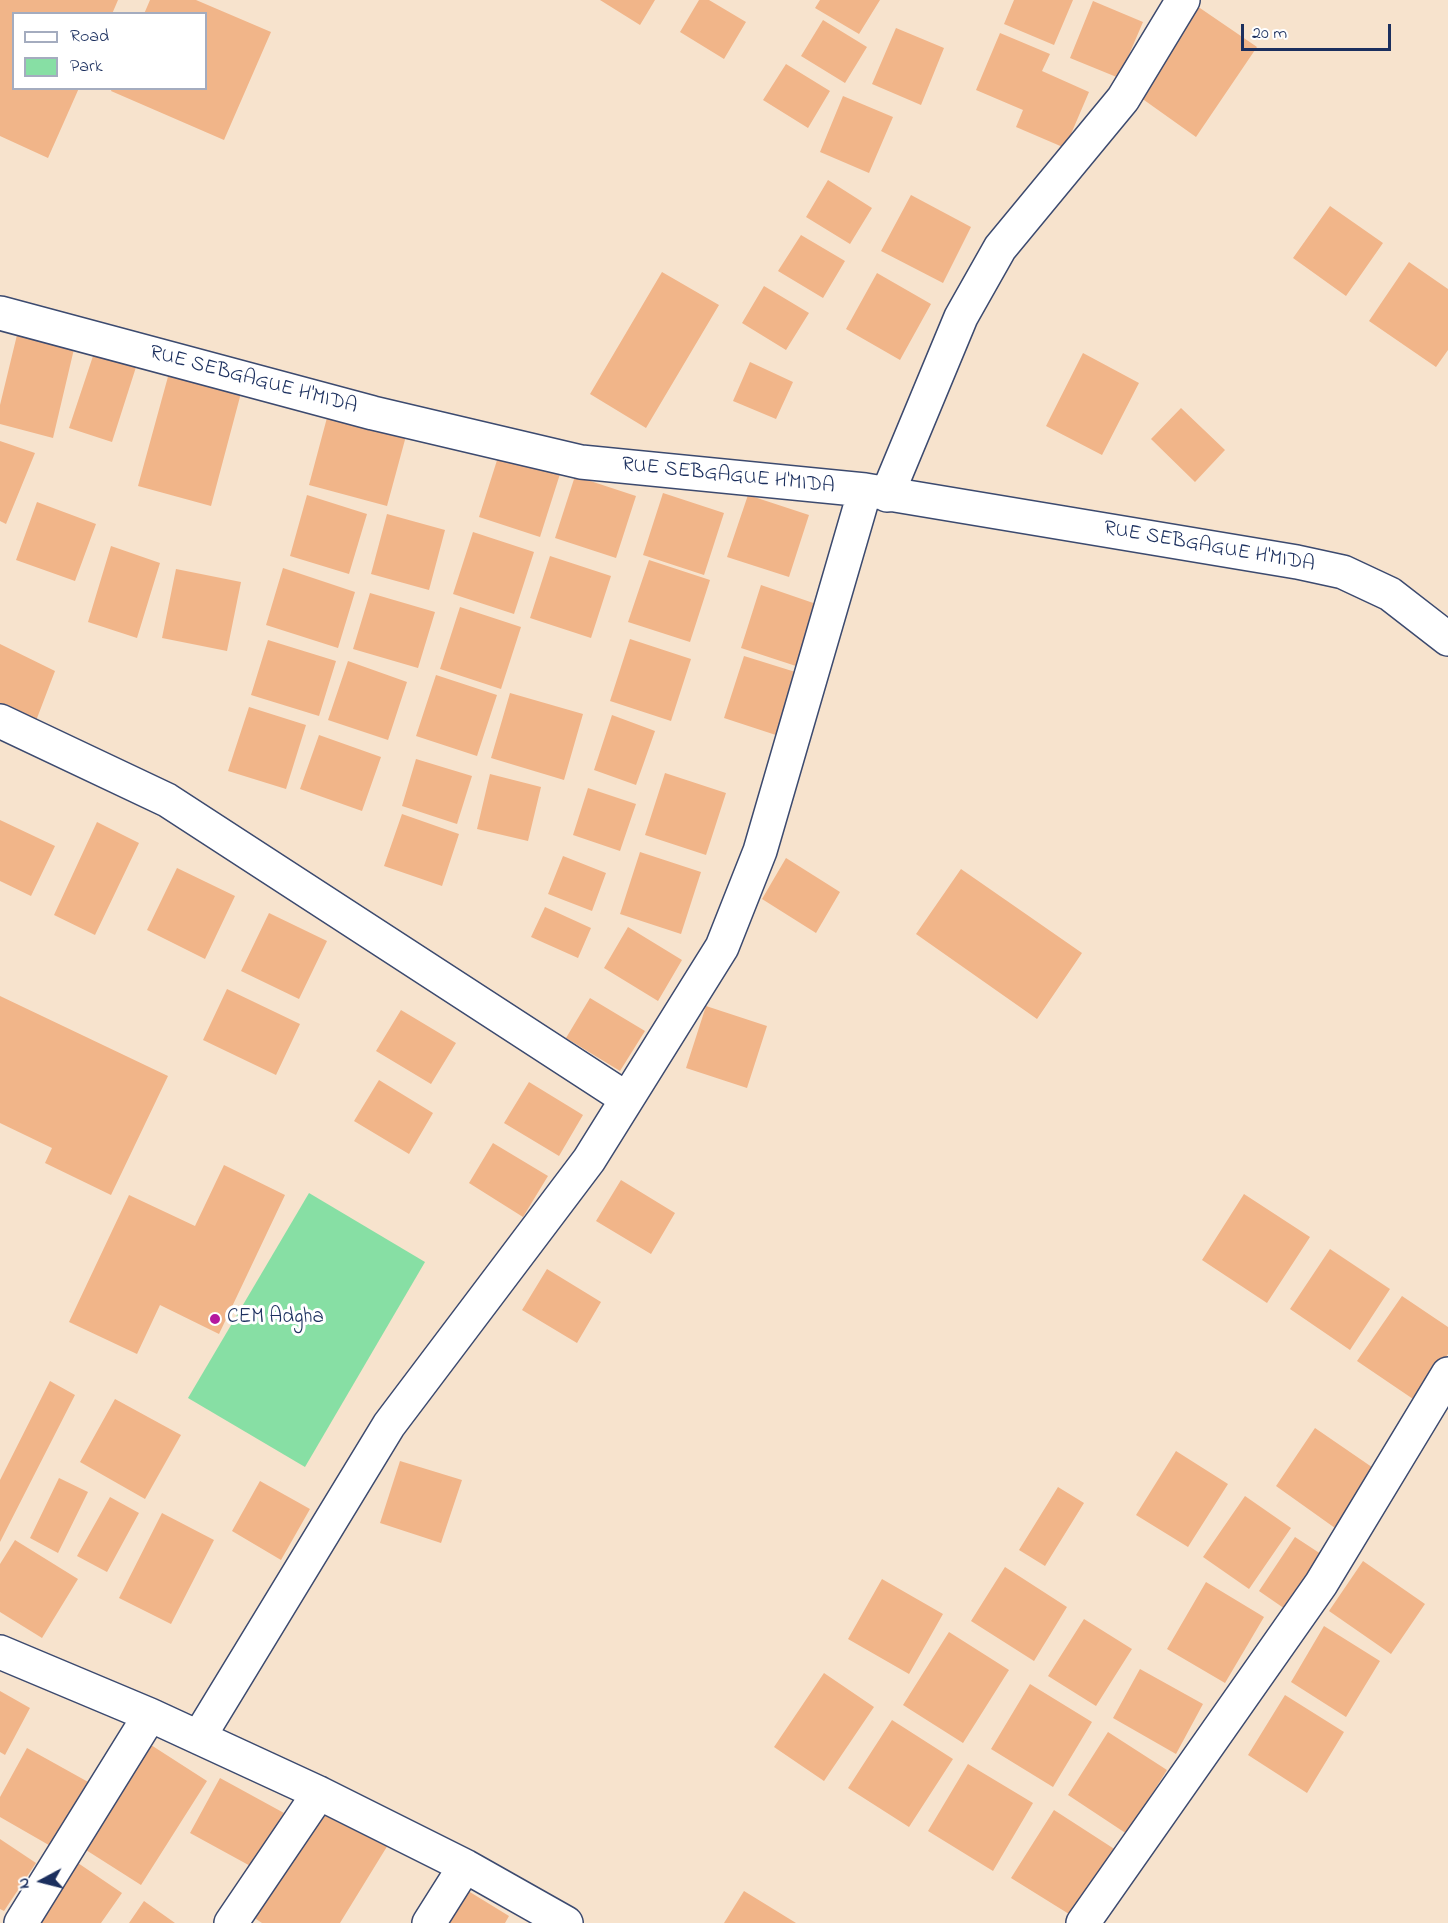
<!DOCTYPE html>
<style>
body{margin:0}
#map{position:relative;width:1448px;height:1923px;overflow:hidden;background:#f7e3cd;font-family:"Indie Flower",sans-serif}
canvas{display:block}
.legend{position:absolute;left:12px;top:12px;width:195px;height:78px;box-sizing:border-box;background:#fff;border:2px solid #a4acbf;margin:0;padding:8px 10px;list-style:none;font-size:18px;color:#1b2f5e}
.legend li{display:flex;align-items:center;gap:12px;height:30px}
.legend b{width:30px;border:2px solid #a4acbf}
.north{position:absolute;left:12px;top:1851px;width:60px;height:60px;-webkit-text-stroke:4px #fff;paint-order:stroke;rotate:263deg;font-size:16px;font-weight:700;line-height:24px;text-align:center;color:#1b2f5e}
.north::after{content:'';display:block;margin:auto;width:21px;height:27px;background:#1b2f5e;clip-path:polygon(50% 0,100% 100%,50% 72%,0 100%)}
.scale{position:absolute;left:1241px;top:24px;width:150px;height:27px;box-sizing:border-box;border:3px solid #1b2f5e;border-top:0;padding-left:8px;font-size:18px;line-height:21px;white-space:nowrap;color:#1b2f5e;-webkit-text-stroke:4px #fff;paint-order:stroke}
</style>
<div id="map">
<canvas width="1448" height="1923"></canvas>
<ul class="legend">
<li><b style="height:8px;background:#fff"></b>Road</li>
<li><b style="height:16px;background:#87dfa4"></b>Park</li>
</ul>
<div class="north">N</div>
<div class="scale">20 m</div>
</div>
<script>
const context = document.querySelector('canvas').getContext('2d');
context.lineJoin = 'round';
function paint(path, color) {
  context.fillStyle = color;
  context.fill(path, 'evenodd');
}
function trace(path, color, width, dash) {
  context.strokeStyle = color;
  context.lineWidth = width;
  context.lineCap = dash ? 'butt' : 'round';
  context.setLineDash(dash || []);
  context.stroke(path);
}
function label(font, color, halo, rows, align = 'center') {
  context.font = font + ' "Indie Flower",sans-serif';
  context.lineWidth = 6;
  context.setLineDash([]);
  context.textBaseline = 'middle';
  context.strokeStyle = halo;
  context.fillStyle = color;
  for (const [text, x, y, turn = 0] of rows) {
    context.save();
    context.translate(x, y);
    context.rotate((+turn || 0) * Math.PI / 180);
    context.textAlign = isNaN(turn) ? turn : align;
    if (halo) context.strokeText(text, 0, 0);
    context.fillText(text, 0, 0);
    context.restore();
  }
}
const green = new Path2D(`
 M309,1193L425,1262L305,1467L188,1398Z`);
const building = new Path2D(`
 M0,0H118L112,14H14V88H79L48,158L0,136Z
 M150,0H196L271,32L224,140L111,91L112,88H206V14H144Z
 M600,0H655L640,25Z
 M699,0H709L746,22L724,59L680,32Z
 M820,0H880L859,34L815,8Z
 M1014,0H1073L1054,45L1004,24Z
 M1093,1L1143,22L1119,78L1070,58Z
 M1197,6L1257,47L1196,137L1137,95Z
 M823,20L867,47L845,83L801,56Z
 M896,28L944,48L921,105L872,84Z
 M1000,33L1050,54L1042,71L1089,92L1065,148L1016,127L1023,110L976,90Z
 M786,64L830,91L808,128L763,100Z
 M843,96L893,117L869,173L820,152Z
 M828,180L872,208L850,244L806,217Z
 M911,195L971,227L943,283L881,251Z
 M1330,206L1383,243L1346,296L1293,258Z
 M801,235L845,261L823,298L778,271Z
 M1409,262L1448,289V350L1436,367L1369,321Z
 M662,272L719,305L646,428L590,394Z
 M877,273L931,304L900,360L846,329Z
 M764,286L809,313L786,350L742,323Z
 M17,335L74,349L53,438L0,424V405Z
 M95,350L137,364L112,442L69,428Z
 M1083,353L1139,383L1102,455L1046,426Z
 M750,362L793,382L776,419L733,401Z
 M169,373L241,393L211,506L138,486Z
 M1181,408L1225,450L1195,482L1151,439Z
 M328,414L406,436L387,506L309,485Z
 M0,441L35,453L6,524L0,521Z
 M499,454L560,474L540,537L479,517Z
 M575,476L636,496L616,558L555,538Z
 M663,493L724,513L704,575L643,555Z
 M307,495L367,514L349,574L290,556Z
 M748,495L809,515L789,577L727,557Z
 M37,502L96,524L75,581L16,560Z
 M387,514L445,530L429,590L371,574Z
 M473,532L534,552L514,614L453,594Z
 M111,546L160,563L137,638L88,622Z
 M550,556L611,576L591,638L530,618Z
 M649,560L710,580L690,642L628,622Z
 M283,568L355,592L338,648L266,625Z
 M176,569L241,582L227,651L162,638Z
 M761,585L822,606L802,668L741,648Z
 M370,593L435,612L418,668L353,649Z
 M460,607L521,627L501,689L440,669Z
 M630,639L691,659L671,721L610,701Z
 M268,640L336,661L319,716L251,695Z
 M0,644L55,671L34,726L0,715Z
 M744,656L805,675L785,738L724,718Z
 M348,661L407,682L388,740L328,720Z
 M436,675L497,695L477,756L416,736Z
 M510,693L583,714L564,780L491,758Z
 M249,707L306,725L286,789L228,771Z
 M612,715L655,731L636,785L594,770Z
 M319,735L381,757L362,811L300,789Z
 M416,759L472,776L457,824L402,806Z
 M665,773L726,793L706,855L645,835Z
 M490,774L541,787L528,841L477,829Z
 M588,788L636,804L620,851L573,835Z
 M402,814L459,834L442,886L384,866Z
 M0,820L55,846L31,896L0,881Z
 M97,822L139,843L95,935L54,915Z
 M640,852L701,872L681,934L620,914Z
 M563,856L606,873L592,911L548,894Z
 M786,858L840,892L816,933L762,899Z
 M177,868L235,896L205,959L147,930Z
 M961,869L1082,953L1037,1019L916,934Z
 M545,907L591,928L578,958L531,937Z
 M269,913L327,941L299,999L241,971Z
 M628,927L682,960L658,1001L604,968Z
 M227,989L300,1024L276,1075L203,1040Z
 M0,996L168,1076L111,1195L45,1163L52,1148L0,1123Z
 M590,998L645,1031L620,1071L566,1038Z
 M706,1006L767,1026L747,1088L686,1068Z
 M401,1010L456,1043L431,1084L376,1051Z
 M379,1080L433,1113L409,1154L354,1121Z
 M529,1082L583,1115L559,1156L504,1123Z
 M493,1143L548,1176L523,1217L469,1183Z
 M224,1165L285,1195L219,1334L160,1305L137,1354L69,1322L129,1195L195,1226Z
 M621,1180L675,1213L651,1254L596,1221Z
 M1244,1194L1310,1237L1267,1303L1202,1260Z
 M1330,1249L1390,1289L1350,1350L1290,1309Z
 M547,1269L601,1302L577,1343L522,1310Z
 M1402,1296L1448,1327V1354L1416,1401L1357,1361Z
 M50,1381L75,1395L0,1542V1480Z
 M115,1399L181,1435L145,1499L80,1462Z
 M1315,1428L1382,1474L1342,1533L1276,1486Z
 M1176,1451L1228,1484L1188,1547L1136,1515Z
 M400,1461L462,1480L441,1543L380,1523Z
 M59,1478L88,1492L58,1553L30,1538Z
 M260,1481L310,1509L281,1560L232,1531Z
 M1058,1487L1084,1503L1045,1566L1019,1550Z
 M1245,1496L1291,1528L1249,1589L1203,1557Z
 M110,1497L139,1513L107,1572L77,1556Z
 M162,1513L214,1540L171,1624L119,1598Z
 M1295,1537L1324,1556L1288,1611L1259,1591Z
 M15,1540L78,1579L42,1638L0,1612V1564Z
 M1363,1561L1425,1604L1391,1654L1329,1611Z
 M1005,1567L1067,1607L1034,1661L971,1621Z
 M882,1579L943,1614L909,1674L848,1639Z
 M1206,1582L1264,1617L1225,1683L1167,1649Z
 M1084,1619L1132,1649L1096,1706L1048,1676Z
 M1324,1626L1380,1661L1346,1717L1291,1682Z
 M949,1632L1009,1670L963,1743L903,1705Z
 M1140,1669L1203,1704L1176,1754L1113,1718Z
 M824,1673L874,1707L824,1781L774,1747Z
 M1030,1684L1092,1722L1053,1787L991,1749Z
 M0,1691L30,1708L5,1755L0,1752Z
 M1285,1695L1344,1732L1307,1793L1248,1755Z
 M892,1720L953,1759L909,1827L848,1788Z
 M1108,1732L1167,1770L1127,1834L1068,1795Z
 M151,1745L207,1781L141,1885L86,1850Z
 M27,1748L90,1783L54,1848L0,1817V1797Z
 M968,1764L1033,1803L993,1871L928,1831Z
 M220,1778L284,1813L254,1868L190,1833Z
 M325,1800L391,1840L340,1923H262L253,1917Z
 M1054,1810L1119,1852L1077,1919L1011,1878Z
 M0,1839L36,1863L4,1911L0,1909Z
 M78,1863L122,1893L101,1923H36Z
 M465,1889L509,1916L505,1923H444Z
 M744,1891L796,1923H724Z
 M144,1901L175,1923H129Z`);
const minor = new Path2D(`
 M0,313L373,413L581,462L865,490L1297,562L1343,572L1390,594L1448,639
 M887,495L961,317L1000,248L1123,99L1183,0
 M0,721L167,800L627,1099
 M0,1652L150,1715L319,1793L465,1866L566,1923
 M199,1737L389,1425L589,1160L722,947L760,851L865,490
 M21,1923L150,1715
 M231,1923L319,1793
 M429,1923L465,1866
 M1083,1923L1321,1584L1448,1374`);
const markers = [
 [215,1319,6,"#b5179e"]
];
const streetNames = [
 ["RUE SEBGAGUE H'MIDA",253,381,15],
 ["RUE SEBGAGUE H'MIDA",728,477,6],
 ["RUE SEBGAGUE H'MIDA",1209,548,10]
];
const poiNames = [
 ["CEM Adgha",227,1319]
];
paint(green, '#87dfa4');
paint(building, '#f1b589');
trace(minor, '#3c4a6f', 36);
trace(minor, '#fff', 33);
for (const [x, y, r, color] of markers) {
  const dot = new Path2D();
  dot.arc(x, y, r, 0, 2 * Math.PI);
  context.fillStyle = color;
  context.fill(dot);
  trace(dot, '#fff', 2);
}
label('21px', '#1b2f5e', '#fff', streetNames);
label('21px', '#1b2f5e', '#fff', poiNames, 'left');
</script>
